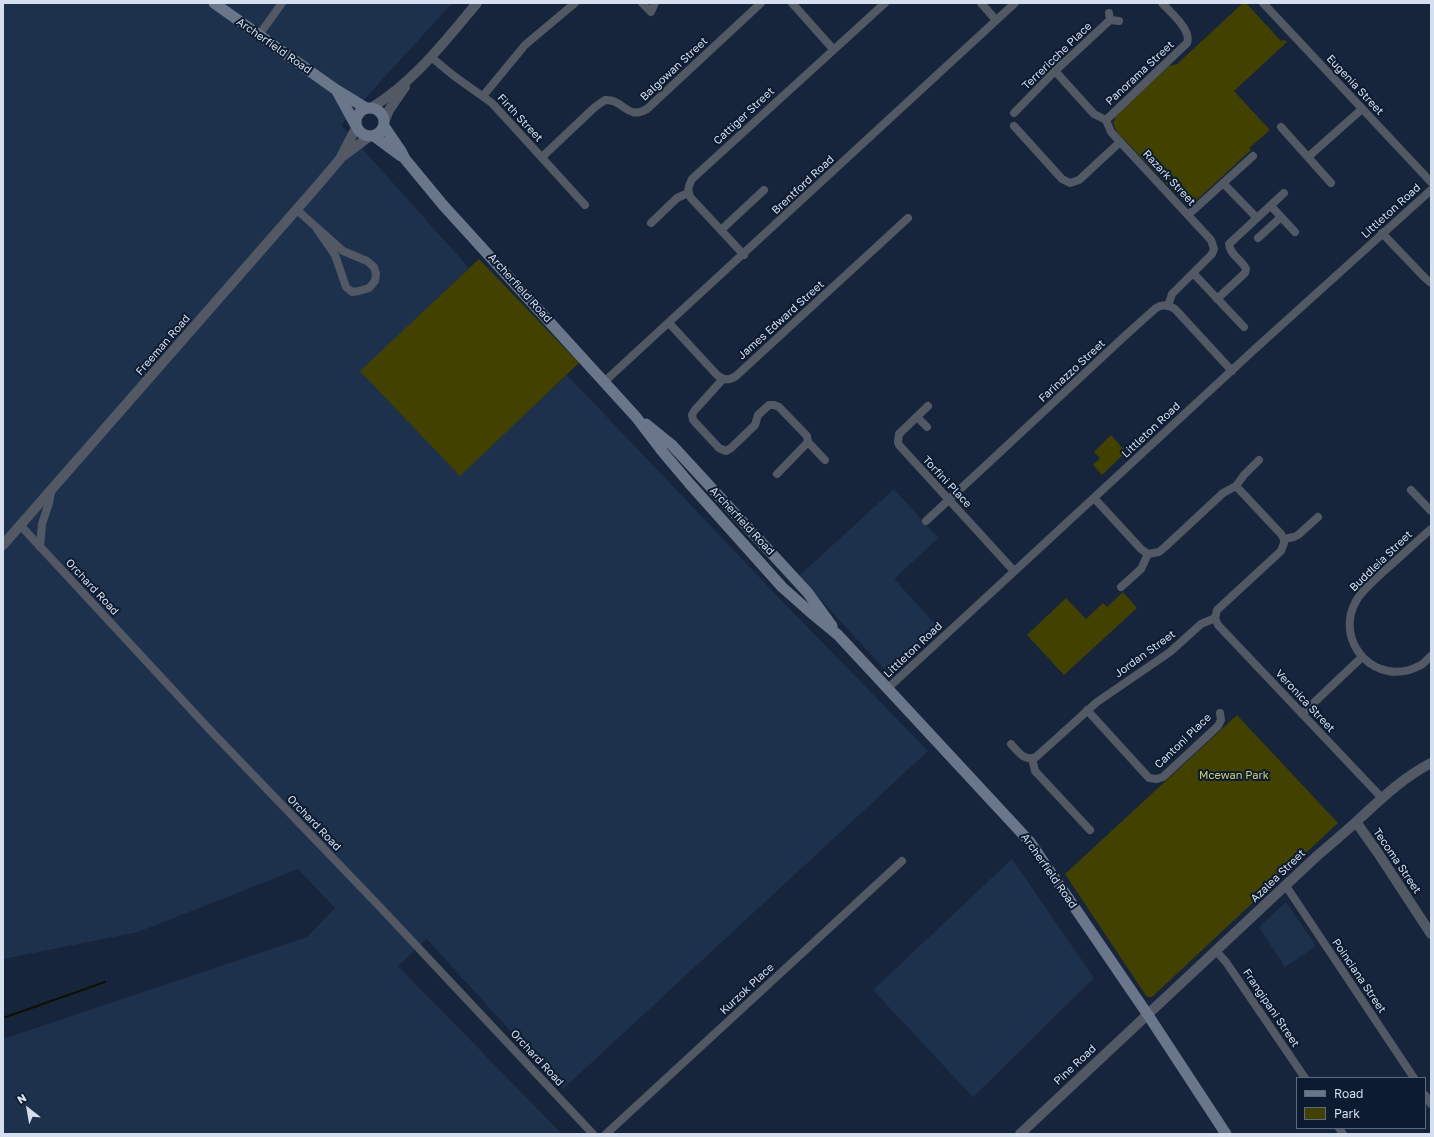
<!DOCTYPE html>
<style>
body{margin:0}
#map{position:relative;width:1434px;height:1137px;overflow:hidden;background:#16253c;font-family:"Golos Text",sans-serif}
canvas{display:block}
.frame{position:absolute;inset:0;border:4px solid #d5dfee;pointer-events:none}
.legend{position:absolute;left:1296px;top:1077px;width:130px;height:52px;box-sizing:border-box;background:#0d1b31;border:1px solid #5d697d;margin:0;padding:5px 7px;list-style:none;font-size:12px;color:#d5dfee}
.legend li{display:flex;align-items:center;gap:8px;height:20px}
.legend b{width:20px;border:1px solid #5d697d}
.north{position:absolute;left:8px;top:1089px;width:40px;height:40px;-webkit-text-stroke:3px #0d1b31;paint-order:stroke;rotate:329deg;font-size:11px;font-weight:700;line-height:16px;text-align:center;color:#d5dfee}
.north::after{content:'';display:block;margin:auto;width:14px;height:18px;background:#d5dfee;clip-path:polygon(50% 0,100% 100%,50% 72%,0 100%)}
</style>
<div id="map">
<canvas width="1434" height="1137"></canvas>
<div class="frame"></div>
<ul class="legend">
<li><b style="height:5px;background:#6a7689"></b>Road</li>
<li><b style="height:11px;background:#424100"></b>Park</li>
</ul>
<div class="north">N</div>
</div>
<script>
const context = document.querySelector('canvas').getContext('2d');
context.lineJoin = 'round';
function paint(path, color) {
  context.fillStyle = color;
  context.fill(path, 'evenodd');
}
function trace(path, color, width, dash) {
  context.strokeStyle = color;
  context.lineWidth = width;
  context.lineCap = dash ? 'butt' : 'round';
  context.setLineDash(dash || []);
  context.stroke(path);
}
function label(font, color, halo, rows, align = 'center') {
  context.font = font + ' "Golos Text",sans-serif';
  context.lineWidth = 4;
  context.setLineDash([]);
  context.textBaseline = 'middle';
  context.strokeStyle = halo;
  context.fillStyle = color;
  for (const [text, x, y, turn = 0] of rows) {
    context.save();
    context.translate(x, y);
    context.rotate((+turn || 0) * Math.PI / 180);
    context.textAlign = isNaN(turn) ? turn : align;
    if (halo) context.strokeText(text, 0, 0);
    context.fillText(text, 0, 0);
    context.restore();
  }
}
const built = new Path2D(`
 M3,3H452L341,125L469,268L361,371L460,475L567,375L784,603L928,751L563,1089L427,939L465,903L398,966L562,1134H3V1039L307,937L335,908L298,869L138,932L3,959Z
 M894,489L938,538L894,579L939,628L889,674L799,576Z
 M1012,859L1094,978L973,1097L873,990Z
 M1286,902L1316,946L1285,967L1259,927Z`);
const green = new Path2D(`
 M1243,3H1246L1281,41L1284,40L1287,42L1234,91L1270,130L1249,148L1251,150L1189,207L1117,132L1113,123L1117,114L1169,66L1177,64Z
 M479,259L579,363L460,476L360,371Z
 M1111,435L1126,452L1102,475L1093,465L1100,458L1094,452Z
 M1123,592L1137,608L1064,675L1027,635L1066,598L1086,619L1103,603L1107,607Z
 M1237,715L1338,823L1152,997H1147L1065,874Z`);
const stream = new Path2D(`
 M3,1018L105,982`);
const minor = new Path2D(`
 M642,3L651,12L655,3
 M792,3L833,49
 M981,3L996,20
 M1263,3L1431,182
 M1110,20L1119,21
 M259,35L282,3
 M431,57L454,76L492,103L585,205
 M1055,71L1094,114L1106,120L1111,132L1211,240L1214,249L1212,254L1172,294L1168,306
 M483,96L525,45L575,3
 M1014,113L1055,71L1110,20L1109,13
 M1106,120L1187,43C1192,30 1171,13 1162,3
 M1014,126L1062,179L1070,183L1079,180L1120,142
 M1281,127L1331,183
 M542,157L595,107L605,100C624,99 627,121 647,109L761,3
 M1308,157L1362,109
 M1223,183L1257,218
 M1271,206L1295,232
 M297,210L343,251L367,261L374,267L376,274L375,281L369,288L359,291L352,292L346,287L335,255L317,229
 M1188,215L1253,156
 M651,223L677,198L688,193
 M721,230L764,190
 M1382,233L1425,278L1431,283
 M1258,238L1281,217
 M744,255L691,198C687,191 688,187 692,179L885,3
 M1193,273L1244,327
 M1217,299L1245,273L1246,269C1242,260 1230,255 1229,244L1284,193
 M669,323L717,375C724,380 728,381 736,376L908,218
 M723,379L694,411L692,415L693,420L719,448L726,451L731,448L755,425L758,415L769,405H774L779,407L807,436L808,442L777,474
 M604,382L1015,3
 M928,406L899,434L898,442L899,445L1014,571
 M917,417L927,427
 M808,442L825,460
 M1236,486L1281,534L1284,539
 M1411,490L1431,511
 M1094,498L1141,549L1148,554
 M926,521L1127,334L1156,308C1162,304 1169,305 1175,309L1232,371
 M21,526L210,730L380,907L593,1134
 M1431,529C1415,543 1399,558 1383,572C1374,581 1362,590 1356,601C1333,643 1377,688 1419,666C1424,664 1427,659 1431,656
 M40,547L42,524L49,503L51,492
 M1121,587L1141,569L1148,554L1159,552L1165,547L1223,493L1236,486L1244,475L1259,460
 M1215,618L1218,625L1381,797
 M888,688L1256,348L1431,190
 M1087,710L1149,778L1157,779L1163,777L1218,726L1221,720L1220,713
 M1302,714L1362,657
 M1011,744C1018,752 1025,762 1036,757L1097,702L1170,652L1201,624L1215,618L1217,610L1281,551L1284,543V539L1294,537L1298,535L1318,517
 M1032,758L1035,771L1090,830
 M1286,886L1414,1078
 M1216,951L1226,962L1305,1078
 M1425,1095L1431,1104
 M1339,1128L1343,1134
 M606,1134L902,861`);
const tertiary = new Path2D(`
 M371,108C414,82 445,41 477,3
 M384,122L389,110L405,87
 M343,156L370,136
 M3,545L318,185L340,159L356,128
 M1356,822L1378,853L1431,934
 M1020,1134L1318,855C1331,844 1344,833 1356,822C1380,800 1402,778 1431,763`);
const secondary = new Path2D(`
 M214,3L335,89L366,108
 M337,91L355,124
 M356 122a14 14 0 1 1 28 0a14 14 0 1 1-28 0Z
 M384,126L401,151L405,159L443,205L636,417L662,451L689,483L782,587L809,611L838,635L1030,842L1148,1015L1226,1134
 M374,136L401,156
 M646,424L672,445L808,593L832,626`);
const streetNames = [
 ["Archerfield Road",274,46,35],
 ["Terrericche Place",1057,56,-44],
 ["Balgowan Street",674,69,-43],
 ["Panorama Street",1140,73,-43],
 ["Eugenia Street",1355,85,47],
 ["Cattiger Street",744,116,-43],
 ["Firth Street",520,118,47],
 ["Razark Street",1169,178,47],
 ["Brentford Road",803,185,-43],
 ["Littleton Road",1391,211,-42],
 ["Archerfield Road",520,288,48],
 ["James Edward Street",781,320,-42],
 ["Freeman Road",163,345,-49],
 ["Farinazzo Street",1072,371,-43],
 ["Littleton Road",1151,430,-43],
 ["Torfini Place",947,482,47],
 ["Archerfield Road",742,521,47],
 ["Buddleia Street",1381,561,-44],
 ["Orchard Road",92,587,47],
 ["Littleton Road",913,650,-43],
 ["Jordan Street",1145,654,-36],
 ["Veronica Street",1305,701,47],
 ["Cantoni Place",1183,741,-44],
 ["Orchard Road",314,823,46],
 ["Tecoma Street",1397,861,56],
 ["Archerfield Road",1049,871,55],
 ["Azalea Street",1278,876,-44],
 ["Poinciana Street",1359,976,56],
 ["Kurzok Place",747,989,-43],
 ["Frangipani Street",1271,1008,56],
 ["Orchard Road",537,1058,47],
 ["Pine Road",1075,1065,-43]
];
const parkNames = [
 ["Mcewan Park",1234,776]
];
paint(built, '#1e314c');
paint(green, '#424100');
trace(stream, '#101001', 2);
trace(minor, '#525965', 8);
trace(tertiary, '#525965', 10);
trace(secondary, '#6a7689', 11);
label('11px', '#d5dfee', '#0d1b31', streetNames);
label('11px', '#cece72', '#0d1b31', parkNames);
</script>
